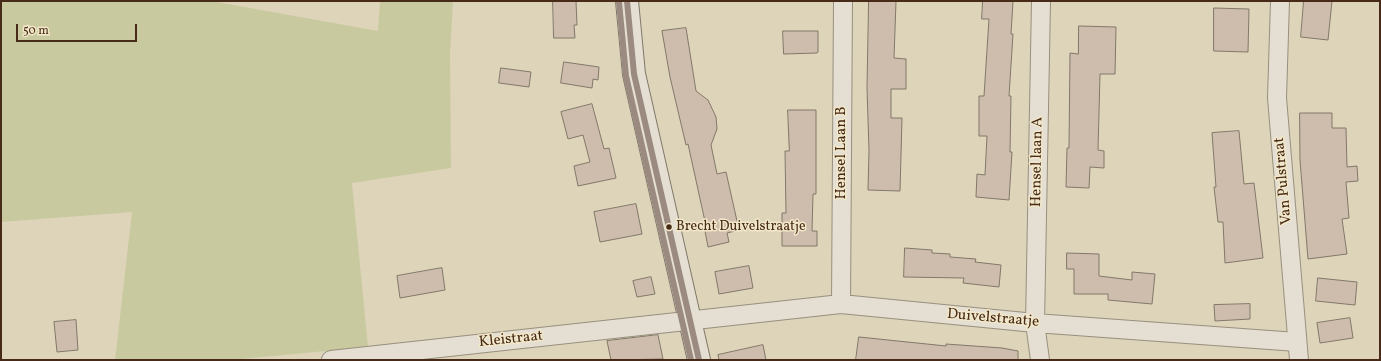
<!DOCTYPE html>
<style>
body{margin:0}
#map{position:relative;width:1381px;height:361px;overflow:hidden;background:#ddd4ba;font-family:Vollkorn,serif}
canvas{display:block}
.frame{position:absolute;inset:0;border:2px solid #472a17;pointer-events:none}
.scale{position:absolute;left:16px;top:24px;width:121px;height:18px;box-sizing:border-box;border:2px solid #472a17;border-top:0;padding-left:5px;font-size:12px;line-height:14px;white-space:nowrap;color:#472a17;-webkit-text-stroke:3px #f2e8c9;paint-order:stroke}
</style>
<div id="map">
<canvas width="1381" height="361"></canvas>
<div class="frame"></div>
<div class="scale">50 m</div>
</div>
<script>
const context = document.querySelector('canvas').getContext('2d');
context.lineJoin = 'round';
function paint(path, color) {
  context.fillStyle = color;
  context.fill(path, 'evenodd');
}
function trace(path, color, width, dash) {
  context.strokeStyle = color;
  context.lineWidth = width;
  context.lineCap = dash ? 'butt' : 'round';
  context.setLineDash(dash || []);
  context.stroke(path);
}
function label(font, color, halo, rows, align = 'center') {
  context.font = font + ' Vollkorn,serif';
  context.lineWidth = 3;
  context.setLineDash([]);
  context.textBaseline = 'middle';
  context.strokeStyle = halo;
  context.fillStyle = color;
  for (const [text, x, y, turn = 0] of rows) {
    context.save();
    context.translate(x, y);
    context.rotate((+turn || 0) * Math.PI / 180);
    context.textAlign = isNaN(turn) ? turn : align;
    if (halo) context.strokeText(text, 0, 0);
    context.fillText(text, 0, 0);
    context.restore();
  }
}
const green = new Path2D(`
 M1,1H211L378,31L380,1H453L450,53L451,168L352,183L368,347L231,360H115L132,212L1,222Z`);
const building = new Path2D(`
 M553,1H576L577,25H574L575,38H554Z
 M869,1H896L894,58L906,59V89H891V118H902L900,191L868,190L869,150L867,88Z
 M983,1H1013L1011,34H1013L1009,96H1011L1010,152H1012L1009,200L976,197L977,174L985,175L987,136H979V96H984L989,19H982Z
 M1304,1H1332L1328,40L1301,37Z
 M1214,8L1249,9L1248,52L1214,51Z
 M1079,26L1116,27L1115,74H1100L1098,150L1104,151V168L1090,167L1089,188L1066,187L1067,148H1069L1070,53L1078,54Z
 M686,28L696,91L708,100L716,117L717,129L711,145L717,174L726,172L739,230L727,233L729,242L708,247L704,226H706L688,144L686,145L670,77L662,31Z
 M783,31H818V52L817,53L784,54Z
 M564,62L599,67L598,80L593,79L592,88L561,83Z
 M501,68L531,72L529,87L499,83Z
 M592,104L604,149L609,148L616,178L578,186L574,166L590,162L583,135L568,139L561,112Z
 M788,110H816V194H813L812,231H817V246H782V213H786L785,151H789Z
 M1300,113H1332V128H1346L1347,167L1357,166L1358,181L1346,182L1349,218L1342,219L1347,254L1308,259L1300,160Z
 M1239,131L1244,184L1254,183L1263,258L1225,263L1223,222H1218L1214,187H1216L1212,133Z
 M636,204L642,234L600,242L594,212Z
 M905,248L932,250V253L950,254V257L976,259L975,262L1001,265L999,287L963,283L964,278L904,277Z
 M1067,253L1099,254V276L1132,280V272L1155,274L1152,304L1108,300V294H1074V269H1067Z
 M749,266L753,288L719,294L715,272Z
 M442,268L445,290L400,298L397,276Z
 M651,277L655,294L637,297L633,281Z
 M1318,278L1357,282L1355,305L1316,301Z
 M1250,304V319L1215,321L1214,305Z
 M1350,318L1353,338L1320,343L1317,323Z
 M76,320L78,350L57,352L54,322Z
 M658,335L663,359L611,360L607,341Z
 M859,337L946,346V344L1002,348L1018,351V360H856Z
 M763,345L766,360H719L718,355Z`);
const minor = new Path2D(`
 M1280,1L1277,98L1299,360
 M841,304L843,1
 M331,360L841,304L1035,323L1297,342
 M1040,360L1035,323L1041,1`);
const secondary = new Path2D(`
 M627,1L634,74L699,360`);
const bus1 = new Path2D(`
 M627,1L634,74L699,360`);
const bus2 = new Path2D(`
 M619,2L626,76L691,360`);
const markers = [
 [669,227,3.5,"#472a17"]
];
const busNames = [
 ["Brecht Duivelstraatje",676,227]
];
const streetNames = [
 ["Hensel Laan B",842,153,-90],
 ["Hensel laan A",1038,162,-89],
 ["Van Pulstraat",1284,181,-95],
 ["Duivelstraatje",993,319,5],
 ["Kleistraat",511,340,-6]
];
paint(green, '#c9c99f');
paint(building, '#cebdac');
trace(building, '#827869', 1);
trace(minor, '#988f7e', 20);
trace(secondary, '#827869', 24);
trace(minor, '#e4dfd2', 18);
trace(secondary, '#e4dfd2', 22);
trace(bus1, '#9a8a7f', 6);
trace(bus2, '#9a8a7f', 6);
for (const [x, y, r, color] of markers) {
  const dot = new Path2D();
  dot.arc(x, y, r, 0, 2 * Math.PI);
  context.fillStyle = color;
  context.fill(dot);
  trace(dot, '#f2e8c9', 1.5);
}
label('14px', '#472a17', '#f2e8c9', busNames, 'left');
label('15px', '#472a17', '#f2e8c9', streetNames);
</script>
